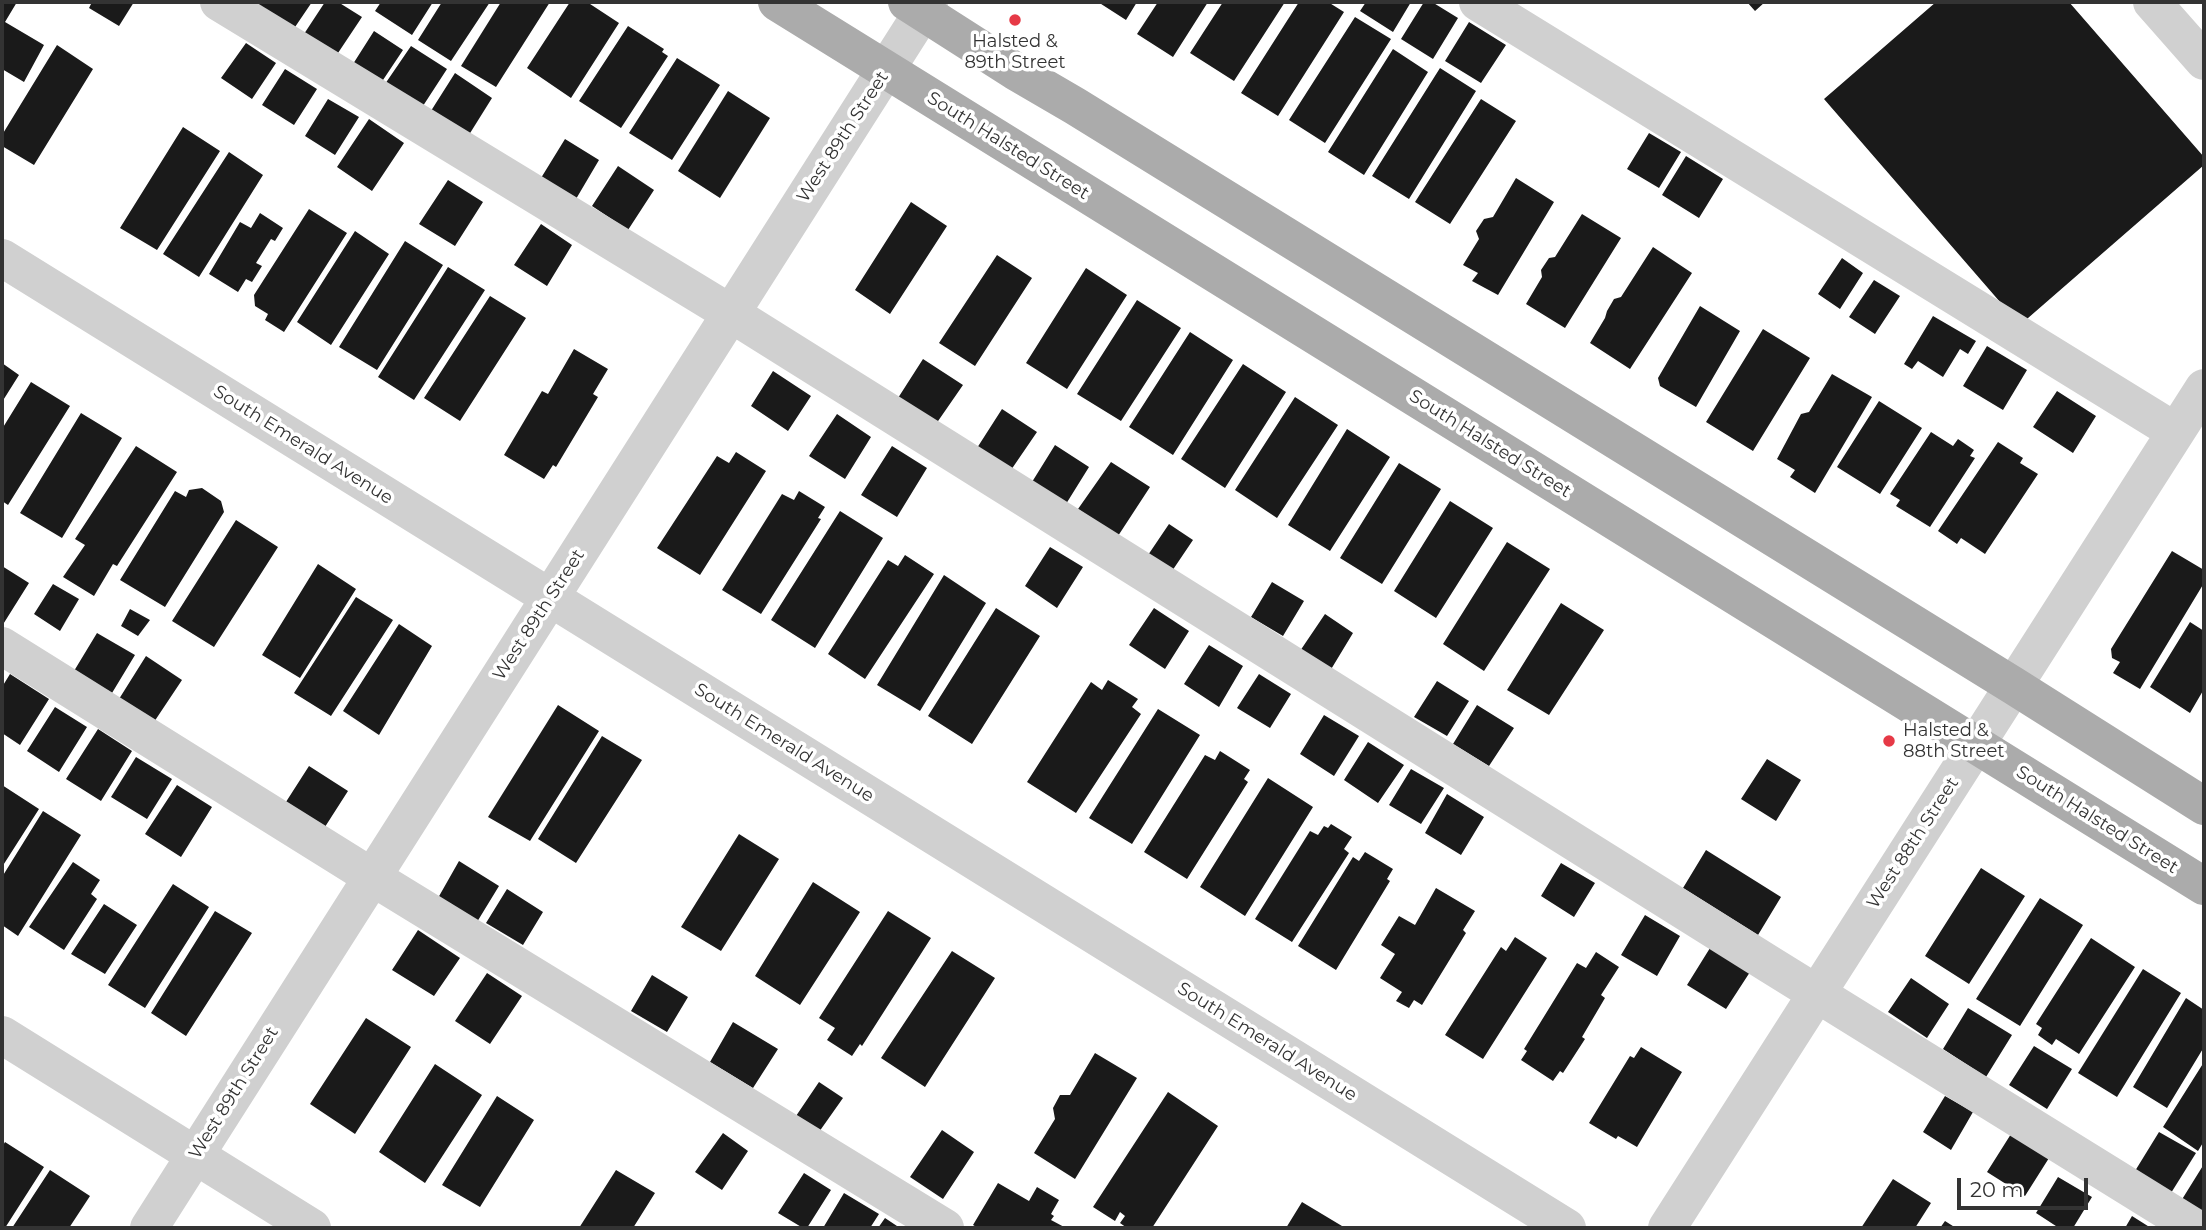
<!DOCTYPE html>
<style>
body{margin:0}
#map{position:relative;width:2206px;height:1230px;overflow:hidden;background:#fff;font-family:Montserrat,sans-serif}
canvas{display:block}
.frame{position:absolute;inset:0;border:4px solid #333;pointer-events:none}
.scale{position:absolute;left:1957px;top:1178px;width:131px;height:32px;box-sizing:border-box;border:4px solid #333;border-top:0;padding-left:9px;font-size:21px;line-height:24px;white-space:nowrap;color:#333;-webkit-text-stroke:5px #fff;paint-order:stroke}
</style>
<div id="map">
<canvas width="2206" height="1230"></canvas>
<div class="frame"></div>
<div class="scale">20 m</div>
</div>
<script>
const context = document.querySelector('canvas').getContext('2d');
context.lineJoin = 'round';
function paint(path, color) {
  context.fillStyle = color;
  context.fill(path, 'evenodd');
}
function trace(path, color, width, dash) {
  context.strokeStyle = color;
  context.lineWidth = width;
  context.lineCap = dash ? 'butt' : 'round';
  context.setLineDash(dash || []);
  context.stroke(path);
}
function label(font, color, halo, rows, align = 'center') {
  context.font = font + ' Montserrat,sans-serif';
  context.lineWidth = 7;
  context.setLineDash([]);
  context.textBaseline = 'middle';
  context.strokeStyle = halo;
  context.fillStyle = color;
  for (const [text, x, y, turn = 0] of rows) {
    context.save();
    context.translate(x, y);
    context.rotate((+turn || 0) * Math.PI / 180);
    context.textAlign = isNaN(turn) ? turn : align;
    if (halo) context.strokeText(text, 0, 0);
    context.fillText(text, 0, 0);
    context.restore();
  }
}
const building = new Path2D(`
 M2,2H17L5,22L44,45L24,82L2,69Z
 M92,2H134L119,26L89,8Z
 M260,2H312L293,30L256,7Z
 M325,2H338L362,17L336,56L304,34Z
 M381,2H433L412,35L375,11Z
 M442,2H490L451,61L418,40Z
 M501,2H550L496,87L461,66Z
 M570,2H587L619,23L571,98L527,68Z
 M1098,2H1137L1126,20Z
 M1158,2H1208L1173,57L1137,34Z
 M1223,2H1285L1234,81L1190,53Z
 M1299,2H1328L1344,12L1278,116L1241,93Z
 M1366,2H1411L1393,32L1360,11Z
 M1424,2H1432L1458,18L1433,59L1401,39Z
 M1747,2H1765L1755,11Z
 M1936,2H2069L2204,157V165L2020,325L1824,99Z
 M1355,17L1391,39L1325,143L1289,120Z
 M1469,22L1506,45L1481,83L1445,61Z
 M628,26L664,49L662,52L668,56L621,128L579,101Z
 M374,31L403,50L381,83L353,64Z
 M246,43L276,63L252,99L221,78Z
 M57,45L93,69L34,165L2,146V135Z
 M411,46L447,69L421,109L385,84Z
 M1393,49L1428,72L1364,175L1328,152Z
 M677,58L720,85L672,160L629,133Z
 M1440,68L1476,91L1409,199L1372,176Z
 M285,69L317,89L294,125L262,105Z
 M455,73L492,98L467,138L429,114Z
 M728,91L770,118L720,198L678,171Z
 M328,99L359,117L335,155L305,136Z
 M1481,99L1516,121L1450,224L1415,202Z
 M369,119L404,143L372,191L337,167Z
 M183,127L220,151L157,250L120,228Z
 M1649,133L1681,152L1659,188L1627,169Z
 M565,139L599,160L576,199L541,178Z
 M229,152L263,175L199,277L163,254Z
 M1686,156L1723,179L1699,218L1662,195Z
 M618,166L654,190L628,230L592,206Z
 M1516,178L1554,202L1498,295L1472,281L1478,273L1463,265L1479,239L1476,231L1484,219L1493,217Z
 M448,180L483,202L455,246L419,224Z
 M911,202L947,226L890,314L855,290Z
 M309,209L347,233L284,332L265,320L268,314L255,306L254,295Z
 M260,213L283,228L275,241L271,239L256,263L262,266L252,282L246,279L238,292L209,274L240,222L251,228Z
 M1582,214L1621,238L1565,328L1526,304L1542,277L1541,270L1549,258L1555,257Z
 M541,224L572,245L547,286L514,265Z
 M355,231L389,254L331,345L297,322Z
 M405,241L443,265L377,370L339,347Z
 M1653,247L1692,273L1630,369L1590,343L1605,318L1607,311L1614,299L1621,297Z
 M997,255L1032,278L975,366L939,343Z
 M1842,258L1863,273L1840,309L1818,294Z
 M448,267L485,290L414,400L378,377Z
 M1086,268L1127,295L1067,389L1026,363Z
 M1874,280L1900,296L1875,334L1849,317Z
 M490,296L526,318L460,421L424,398Z
 M1137,300L1181,328L1121,421L1077,394Z
 M1700,306L1740,331L1696,407L1660,386L1658,378Z
 M1933,316L1976,341L1968,354L1960,349L1943,377L1918,361L1912,369L1904,364Z
 M1763,329L1810,358L1753,451L1706,422Z
 M1190,332L1233,360L1173,455L1129,427Z
 M1987,346L2027,370L2003,410L1963,386Z
 M574,349L608,369L593,394L598,397L556,467L553,465L544,479L504,455L542,391L548,394Z
 M923,359L963,385L936,424L898,398Z
 M2,363L19,375L2,402Z
 M1243,364L1286,392L1225,488L1181,459Z
 M773,371L811,396L788,431L751,406Z
 M1832,374L1872,397L1815,493L1790,477L1795,470L1777,459L1801,414L1809,412Z
 M31,382L70,406L8,505L2,501V429Z
 M2057,391L2096,416L2073,453L2033,427Z
 M1295,397L1338,425L1277,518L1235,490Z
 M1879,401L1922,428L1880,494L1837,467Z
 M1002,409L1037,432L1011,470L977,448Z
 M81,413L122,438L62,538L20,513Z
 M837,414L871,437L845,479L809,456Z
 M1347,429L1390,457L1330,551L1288,525Z
 M1931,432L1953,446L1958,439L1974,450L1970,456L1975,458L1930,527L1896,506L1900,500L1890,494Z
 M1998,442L2023,458L2020,463L2038,474L1985,554L1961,538L1957,544L1938,531Z
 M1055,445L1089,467L1066,504L1032,482Z
 M136,446L177,472L117,566L113,564L94,596L63,577L85,545L75,539Z
 M892,446L927,468L897,517L861,495Z
 M736,452L766,471L700,575L657,548L717,456L729,463Z
 M1111,462L1150,487L1118,536L1078,509Z
 M1399,463L1441,489L1382,584L1340,558Z
 M202,488L221,501L224,512L165,607L120,580L175,491L186,497L189,490Z
 M799,491L825,507L818,518L821,519L761,614L722,590L782,494L794,500Z
 M1450,501L1493,528L1436,618L1394,591Z
 M840,511L883,538L815,648L771,620Z
 M236,520L278,547L214,647L172,621Z
 M1169,524L1193,540L1170,574L1146,558Z
 M1507,542L1550,569L1484,671L1443,644Z
 M1050,547L1083,567L1057,608L1025,586Z
 M2172,551L2204,570V583L2140,689L2113,673L2120,662L2112,658L2111,649Z
 M905,555L934,574L865,679L828,654L888,560L898,566Z
 M318,564L356,589L300,678L262,655Z
 M2,566L29,583L2,626Z
 M944,575L986,603L920,711L877,685Z
 M1272,582L1304,601L1283,636L1251,617Z
 M53,584L79,599L60,631L34,614Z
 M356,597L393,620L331,716L294,693Z
 M1561,603L1604,630L1549,715L1507,690Z
 M996,608L1040,636L972,744L928,716Z
 M1154,608L1189,631L1165,669L1129,645Z
 M130,609L150,620L138,636L121,626Z
 M1325,614L1353,633L1330,671L1300,651Z
 M2190,622L2204,631V689L2190,713L2150,687Z
 M399,624L432,646L379,735L343,711Z
 M97,633L135,655L112,693L74,671Z
 M1209,645L1243,666L1219,707L1184,684Z
 M146,656L182,680L154,722L119,699Z
 M10,674L49,699L20,745L2,733V687Z
 M1259,674L1291,694L1270,728L1237,708Z
 M1108,680L1138,699L1132,707L1141,714L1076,813L1027,782L1091,682L1102,690Z
 M1437,681L1469,701L1447,736L1414,717Z
 M558,705L599,731L530,841L488,817Z
 M1477,705L1514,728L1489,766L1453,744Z
 M55,707L87,727L59,772L27,751Z
 M1158,709L1200,735L1132,844L1089,818Z
 M1324,715L1359,736L1334,776L1300,754Z
 M98,729L132,751L101,801L66,779Z
 M602,736L642,760L576,863L538,839Z
 M1368,742L1404,765L1378,803L1344,780Z
 M1220,751L1250,770L1244,779L1248,782L1187,879L1144,852L1205,755L1215,760Z
 M136,757L172,779L147,819L111,797Z
 M1767,759L1801,780L1776,821L1741,799Z
 M309,766L348,791L323,830L284,805Z
 M1411,769L1444,788L1421,824L1389,805Z
 M1268,778L1313,807L1245,916L1200,887Z
 M2,785L39,809L2,867Z
 M177,785L212,807L181,857L145,834Z
 M1447,794L1484,817L1461,855L1425,833Z
 M43,811L81,835L18,936L2,925V877Z
 M1331,824L1352,837L1344,849L1349,853L1292,942L1255,919L1310,831L1318,835L1324,826L1328,828Z
 M739,834L779,859L721,951L681,927Z
 M1706,850L1781,897L1758,935L1683,888Z
 M1365,852L1393,869L1387,879L1390,881L1336,970L1298,946L1353,857L1359,861Z
 M459,861L499,886L477,922L438,898Z
 M73,862L100,880L91,894L97,899L64,950L29,927Z
 M1561,863L1595,883L1574,917L1541,896Z
 M1981,868L2025,896L1969,984L1925,956Z
 M813,882L860,912L800,1005L755,976Z
 M173,884L209,907L145,1008L108,985Z
 M1436,888L1475,911L1463,930L1466,933L1422,1005L1414,1000L1409,1008L1396,1001L1402,992L1380,978L1395,954L1381,945L1399,916L1415,925Z
 M507,889L543,912L523,945L486,923Z
 M2040,898L2083,925L2020,1026L1976,999Z
 M104,904L137,925L105,974L71,954Z
 M215,911L252,933L186,1036L151,1013Z
 M888,911L931,938L862,1046L860,1044L852,1056L827,1040L835,1028L819,1018Z
 M1645,915L1680,936L1657,976L1621,955Z
 M418,930L460,958L434,996L392,970Z
 M1515,937L1547,958L1483,1059L1445,1035L1501,947L1506,951Z
 M2091,938L2135,967L2079,1054L2056,1039L2052,1045L2038,1035L2042,1028L2036,1024Z
 M1710,948L1750,972L1726,1009L1687,985Z
 M952,951L995,978L925,1087L881,1058Z
 M1596,952L1619,967L1601,995L1605,998L1582,1037L1585,1039L1563,1073L1560,1071L1553,1081L1521,1060L1527,1051L1524,1049L1577,963L1586,968Z
 M2143,969L2181,993L2117,1097L2078,1073Z
 M487,973L522,996L490,1044L455,1021Z
 M652,975L688,997L667,1032L631,1011Z
 M1911,978L1949,1004L1927,1038L1888,1012Z
 M2186,998L2204,1010V1047L2167,1108L2133,1087Z
 M1968,1008L2012,1035L1986,1077L1943,1049Z
 M366,1018L411,1047L355,1134L310,1104Z
 M733,1022L778,1049L753,1088L710,1062Z
 M2034,1046L2072,1069L2047,1109L2009,1085Z
 M1641,1047L1682,1072L1637,1147L1618,1136L1616,1139L1589,1123L1630,1056L1634,1058Z
 M1095,1053L1137,1078L1075,1179L1034,1153L1055,1119L1053,1108L1060,1095H1070Z
 M2204,1062V1141L2198,1151L2163,1127Z
 M435,1064L482,1095L425,1183L379,1152Z
 M819,1082L843,1098L819,1132L796,1116Z
 M1168,1092L1218,1126L1152,1228H1127L1120,1223L1125,1216L1120,1212L1115,1221L1093,1207Z
 M497,1096L534,1120L480,1207L442,1185Z
 M1945,1096L1973,1112L1951,1150L1923,1132Z
 M942,1130L974,1152L943,1199L910,1177Z
 M2159,1132L2196,1153L2171,1193L2135,1171Z
 M723,1133L748,1151L722,1190L695,1172Z
 M2011,1134L2049,1158L2025,1196L1987,1172Z
 M5,1142L44,1167L5,1228H2V1147Z
 M2204,1164V1214L2181,1201Z
 M50,1170L90,1196L69,1228H12Z
 M616,1170L655,1193L633,1228H579Z
 M804,1173L831,1190L807,1228H803L778,1213Z
 M2058,1177L2092,1197L2073,1228H2059L2036,1213Z
 M1893,1179L1931,1203L1915,1228H1861Z
 M998,1183L1029,1201L1037,1187L1059,1200L1051,1214L1054,1216L1051,1220L1066,1228H978L973,1225Z
 M844,1193L879,1214L870,1228H823Z
 M1302,1202L1342,1226L1341,1228H1286Z
 M2132,1216L2151,1228H2125Z
 M885,1218L900,1228H878Z
 M1945,1221L1956,1228H1940Z`);
const minor = new Path2D(`
 M219,2L730,313L1769,964L2195,1228
 M1478,2L2176,432
 M2152,2L2204,61
 M2,258L1567,1228
 M2,646L372,877L945,1228
 M2,1035L312,1228
 M149,1228L929,2
 M1667,1228L2204,388`);
const major = new Path2D(`
 M777,2L2204,886
 M907,2L1015,71L1075,106L2014,686L2204,806`);
const markers = [
 [1015,20,7,"#e63946"],
 [1889,741,7,"#e63946"]
];
const poiNames = [
 ["Halsted &",1015,42],
 ["89th Street",1015,63],
 ["Halsted &",1903,731,"left"],
 ["88th Street",1903,752,"left"]
];
const streetNames = [
 ["West 89th Street",843,137,-57],
 ["South Halsted Street",1008,146,32],
 ["South Halsted Street",1490,444,32],
 ["South Emerald Avenue",303,445,32],
 ["West 89th Street",539,615,-57],
 ["South Emerald Avenue",784,743,32],
 ["South Halsted Street",2097,820,32],
 ["West 88th Street",1913,843,-57],
 ["South Emerald Avenue",1267,1042,32],
 ["West 89th Street",234,1093,-58]
];
paint(building, '#1a1a1a');
trace(minor, '#d0d0d0', 38);
trace(major, '#ababab', 38);
for (const [x, y, r, color] of markers) {
  const dot = new Path2D();
  dot.arc(x, y, r, 0, 2 * Math.PI);
  context.fillStyle = color;
  context.fill(dot);
  trace(dot, '#fff', 2.5);
}
label('18px', '#333', '#fff', poiNames);
label('18px', '#333', '#fff', streetNames);
</script>
